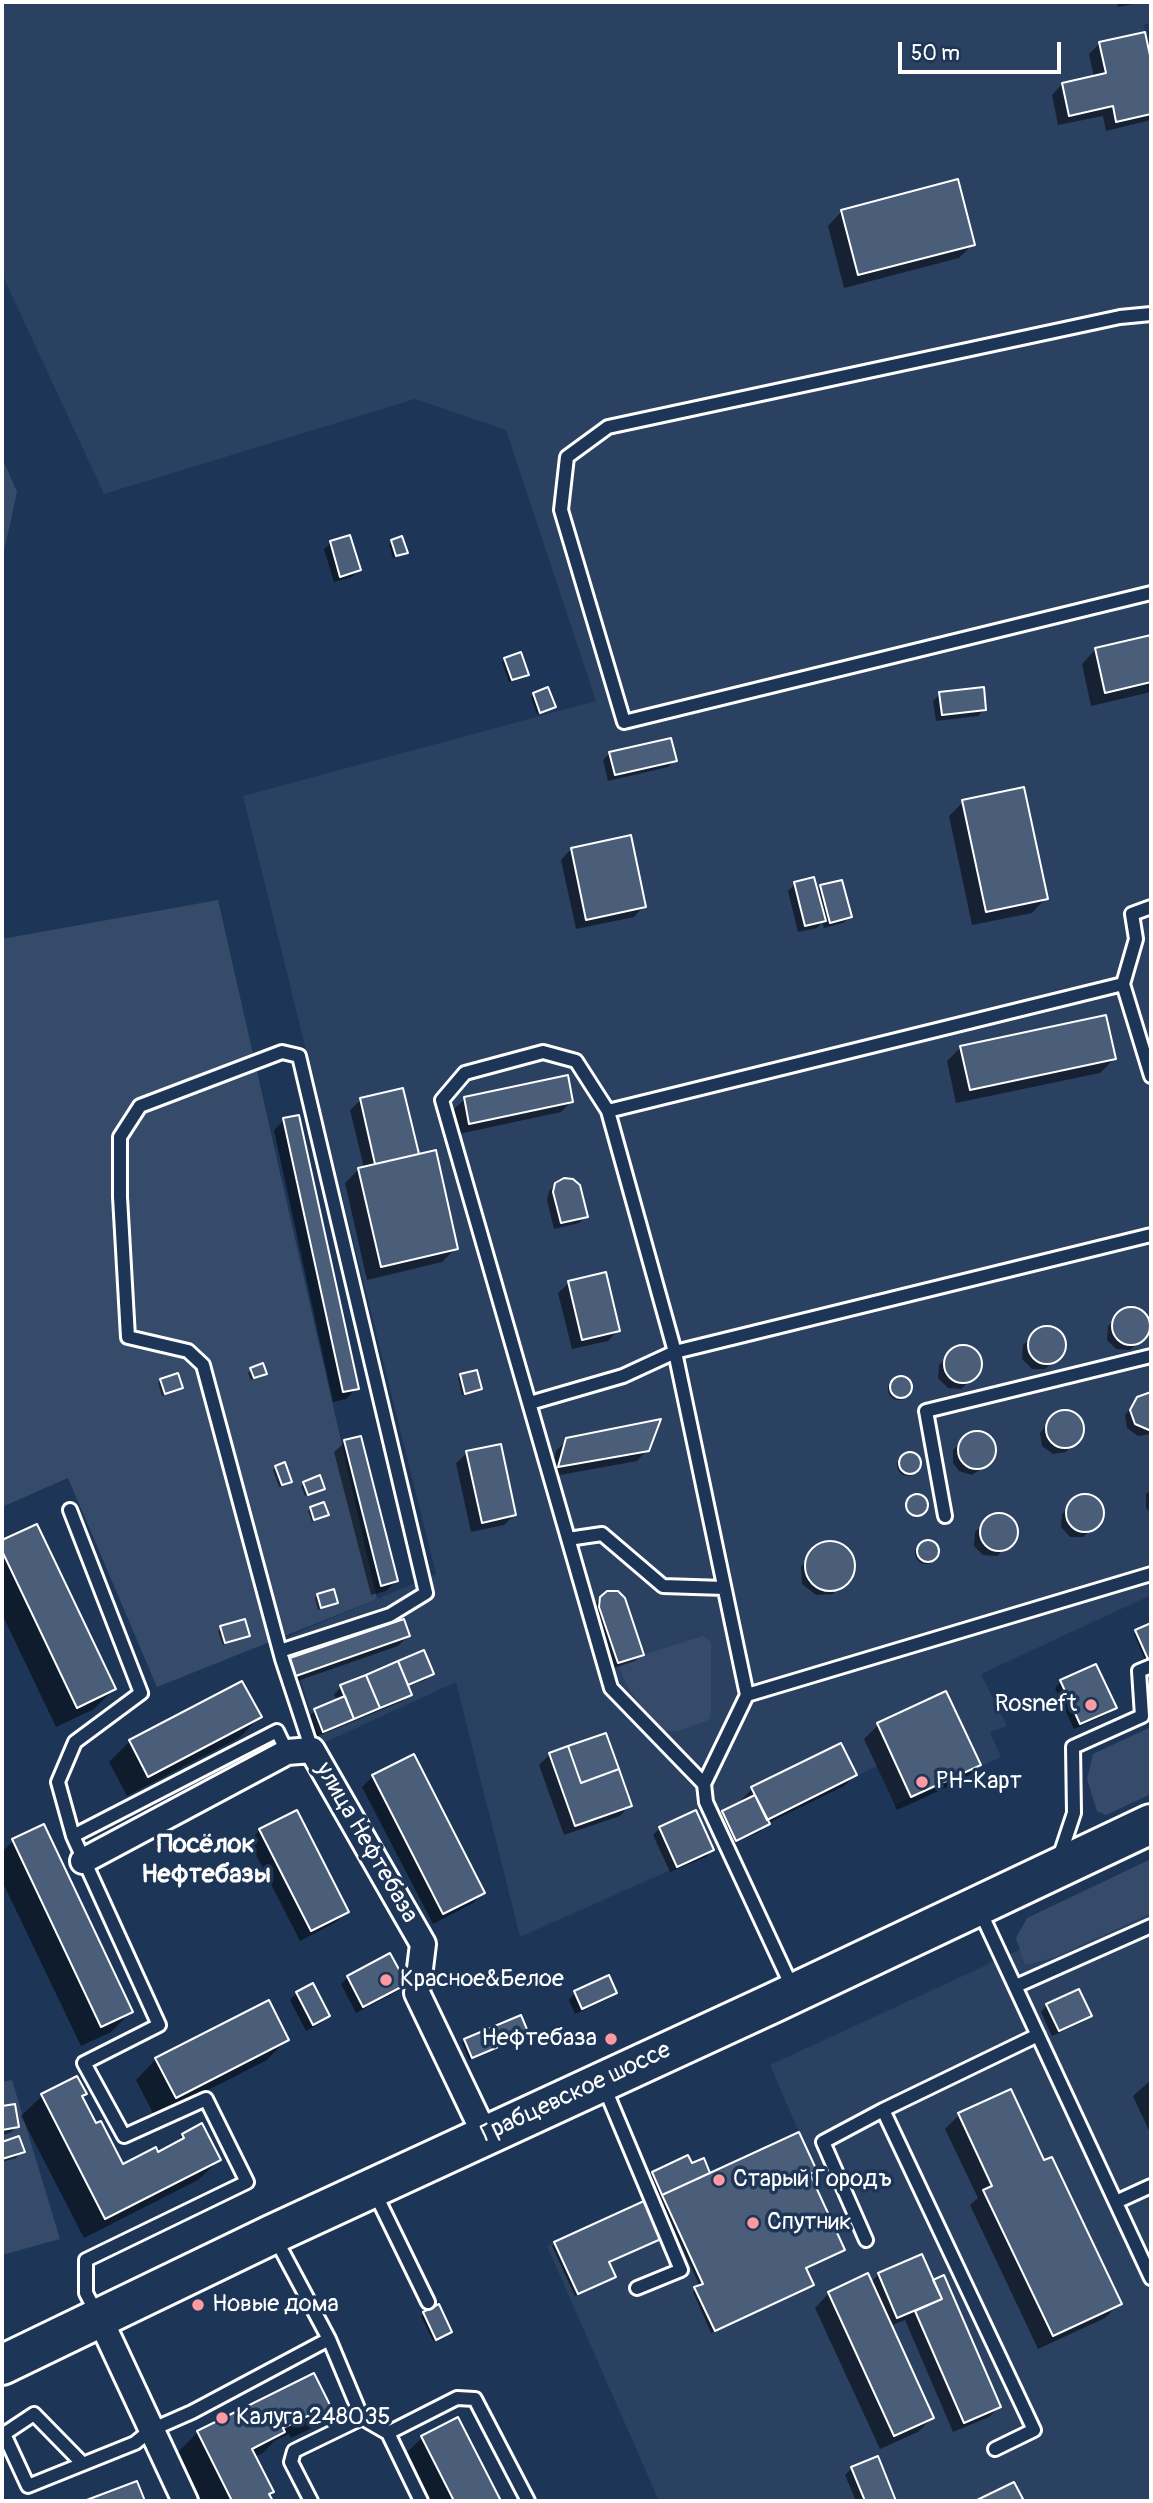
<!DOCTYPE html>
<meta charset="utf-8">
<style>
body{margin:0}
#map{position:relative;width:1153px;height:2503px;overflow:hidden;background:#1d3557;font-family:Pangolin,sans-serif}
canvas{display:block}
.frame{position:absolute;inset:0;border:4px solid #fff;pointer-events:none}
.scale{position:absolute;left:898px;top:42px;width:163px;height:32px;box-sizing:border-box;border:4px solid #fff;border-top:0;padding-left:9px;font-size:21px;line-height:24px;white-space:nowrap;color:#fff;-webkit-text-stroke:5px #1d3557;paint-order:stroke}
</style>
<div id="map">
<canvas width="1153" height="2503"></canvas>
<div class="frame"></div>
<div class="scale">50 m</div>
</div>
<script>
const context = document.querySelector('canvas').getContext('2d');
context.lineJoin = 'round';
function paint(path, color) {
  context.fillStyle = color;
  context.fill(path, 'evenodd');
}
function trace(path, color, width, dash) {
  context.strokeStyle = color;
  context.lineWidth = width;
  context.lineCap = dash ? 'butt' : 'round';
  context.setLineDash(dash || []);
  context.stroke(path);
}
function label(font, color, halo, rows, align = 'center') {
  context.font = font + ' Pangolin,sans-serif';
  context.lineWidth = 7;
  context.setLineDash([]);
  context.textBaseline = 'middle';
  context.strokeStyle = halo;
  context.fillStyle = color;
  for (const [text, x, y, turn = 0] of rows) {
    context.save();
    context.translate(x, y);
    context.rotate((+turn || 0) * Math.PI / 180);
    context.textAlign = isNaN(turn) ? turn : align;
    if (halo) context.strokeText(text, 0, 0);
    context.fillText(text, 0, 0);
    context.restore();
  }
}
const built = new Path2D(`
 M2,2H1151V23L1144,25L1151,60V1595L981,1674L1007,1726L990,1732L1001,1757L894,1805L877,1766L768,1820L770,1824L736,1841L520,1937L456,1682L321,1744L287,1637L436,1574L243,796L596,701L506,430L415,399L104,494L2,274Z
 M1151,1889V2501H659L547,2246L799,2132L770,2065Z`);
const green = new Path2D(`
 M2,458L17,492L2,560Z
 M218,900L377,1599L157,1687L68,1478L2,1507V939Z
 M703,1636L711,1642V1710L709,1720L678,1731H664C644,1711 626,1691 618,1663Z
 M1151,1727V1794L1106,1815L1097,1811L1087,1779L1093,1754Z
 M1151,1859V1913L1056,1957L1025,1965L1016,1938L1027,1918Z
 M12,2080L60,2239L2,2255V2082Z`);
const shadow = new Path2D(`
 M1117,2H1144L1118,7Z
 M1144,34L1151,68V120L1106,131L1103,116L1058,125L1052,95L1062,84L1094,78L1089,54L1100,43Z
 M842,211L973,244L959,258L844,288L828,226Z
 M401,539L406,552L393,558L389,544Z
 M331,543L359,570L352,577L334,582L324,549Z
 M1151,637V692L1091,706L1082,664L1096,649Z
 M505,660L526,674L509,682L502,662Z
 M534,694L554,707L537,714L531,697Z
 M940,694L985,709L978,716L936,721L933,701Z
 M610,753L675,760L668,767L608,781L603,760Z
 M963,802L1046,898L1032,913L972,925L949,816Z
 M571,849L644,906L634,917L576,929L561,860Z
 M795,884L816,892L821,887L850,917L843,923L824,928L822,922L817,928L798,932L788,891Z
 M961,1047L1114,1059L1100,1073L956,1103L947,1061Z
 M465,1099L572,1101L561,1112L459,1134L454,1109Z
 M361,1100L417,1153L456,1248L442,1262L367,1280L345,1183L359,1169L364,1168L350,1110Z
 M284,1120L357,1388L346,1399L333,1402L274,1130Z
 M556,1184L586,1216L579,1223L554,1229L547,1200L549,1191Z
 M569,1283L618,1330L608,1341L572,1349L558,1293Z
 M1126,1309L1139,1310L1148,1320L1147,1333L1130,1350L1116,1349L1107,1340L1108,1326Z
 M1041,1329H1054L1063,1339V1353L1045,1369H1032L1022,1359L1023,1345Z
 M957,1348L970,1349L979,1359V1372L961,1389L948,1388L938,1378L939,1365Z
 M251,1370L265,1373L251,1380L248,1373Z
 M461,1376L480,1388L462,1395L458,1378Z
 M888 1389a11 11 0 1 1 22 0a11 11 0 1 1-22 0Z
 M161,1380L181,1387L162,1396L158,1383Z
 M1151,1395V1434L1138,1436L1127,1428L1125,1415L1141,1396Z
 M1069,1412L1080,1420L1082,1434L1066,1452L1053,1454L1042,1446L1040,1433L1056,1414Z
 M971,1433L984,1434L993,1444L994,1454L984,1467L972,1475L959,1471L953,1463V1450Z
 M567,1440L647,1450L637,1461L549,1477L556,1451Z
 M345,1442L396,1581L386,1591L371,1595L334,1452Z
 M467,1453L514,1515L504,1525L471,1532L456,1463Z
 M897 1465a11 11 0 1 1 22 0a11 11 0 1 1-22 0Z
 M276,1467L290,1481L287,1484L279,1487L273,1470Z
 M304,1483L323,1488L305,1496L301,1486Z
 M1151,1490V1514L1146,1508V1494Z
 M906 1507a10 10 0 1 1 20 0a10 10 0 1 1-20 0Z
 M1079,1497H1092L1101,1507V1521L1083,1537H1070L1061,1527L1062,1514Z
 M311,1508L327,1515L312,1522L308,1511Z
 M993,1515L1006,1516L1015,1526L1014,1539L997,1556L983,1555L974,1546L975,1532Z
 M36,1526L114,1689L94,1709L56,1727L2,1614V1542Z
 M915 1553a11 11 0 1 1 22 0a11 11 0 1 1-22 0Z
 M828,1543L837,1544L845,1548L851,1555L852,1573L848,1580L833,1594L816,1595L802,1584L801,1567L813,1551L820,1545Z
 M318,1595L336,1602L318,1610L315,1598Z
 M601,1598L642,1654L635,1661L611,1669L593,1615L594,1605Z
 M1151,1625V1674L1134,1634Z
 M221,1628L248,1635L223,1645L218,1631Z
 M408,1636L398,1646L283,1686L278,1671L288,1661Z
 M423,1653L432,1673L425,1680L407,1687L410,1694L403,1701L316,1737L308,1717L315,1711L337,1701L334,1694L341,1687Z
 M1061,1682L1114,1707L1108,1714L1074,1729L1055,1688Z
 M260,1717L239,1738L127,1796L109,1762L130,1741Z
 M878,1725L979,1765L965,1779L897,1810L864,1739Z
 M550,1754L630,1805L620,1816L564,1835L539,1765Z
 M855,1775L844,1786L768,1823L761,1831L729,1846L716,1819L723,1813L743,1802L742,1799L752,1789Z
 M373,1776L483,1892L473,1903L433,1924L362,1787Z
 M660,1828L712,1850L706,1857L670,1872L653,1835Z
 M260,1830L347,1912L336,1922L300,1941L249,1841Z
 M13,1841L131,2012L111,2032L81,2046L2,1881V1852Z
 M348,1977L405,1984L398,1991L356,2013L341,1984Z
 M615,1992L608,1999L575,2014L569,2000L575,1993Z
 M297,1993L328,2016L321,2023L306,2031L290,2000Z
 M1047,2005L1089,2016L1083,2022L1052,2036L1041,2012Z
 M527,2034L469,2060L462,2043L465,2040Z
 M287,2039L267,2060L155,2117L136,2080L156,2059Z
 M76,2078L84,2094L81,2097L95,2126L122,2166L172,2146L183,2135L219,2160L198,2180L84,2238L21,2116L42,2096Z
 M1151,2080V2135L1133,2096Z
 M13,2106L17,2127L10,2133L2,2135V2108Z
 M959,2115L1043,2162L1119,2304L1105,2318L1038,2349L970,2205L978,2198L945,2129Z
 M18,2138L22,2151L16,2158L2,2162V2144Z
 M687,2158L691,2165L709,2175L815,2170L808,2175L843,2250L804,2269L812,2285L809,2288L711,2333L693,2292L700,2287L650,2176Z
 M659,2238L607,2263L614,2277L575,2296L552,2246L555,2243Z
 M879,2274L932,2282L943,2278L999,2407L989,2417L953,2432L905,2320L890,2326L932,2418L918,2432L880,2449L815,2308L829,2293L870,2283Z
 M438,2306L450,2332L433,2341L421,2316Z
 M330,2409L310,2429L291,2438L289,2434L274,2441L263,2453L254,2457L272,2492L268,2495L271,2501H202L177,2453L198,2432Z
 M458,2420L499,2501H423L401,2458L422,2438Z
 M877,2458L894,2501H856L845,2475L852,2468Z`);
const building = new Path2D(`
 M1145,32L1151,60V114L1116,122L1113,106L1069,116L1062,83L1106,73L1099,42Z
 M958,179L975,245L858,275L841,210Z
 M350,535L361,570L340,577L330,541Z
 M402,536L408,553L396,556L391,540Z
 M1151,635V682L1105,693L1095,648Z
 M521,652L529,675L512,680L504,658Z
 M548,687L556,707L540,713L533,693Z
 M984,687L986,710L942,715L939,692Z
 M671,738L677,761L615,775L609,752Z
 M1024,787L1048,899L986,912L962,800Z
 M631,835L646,907L586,920L571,848Z
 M814,877L826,921L805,926L794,882Z
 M842,880L852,917L830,923L820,885Z
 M1106,1015L1116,1059L970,1090L960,1046Z
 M568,1075L573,1102L469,1124L464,1097Z
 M403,1088L419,1154L375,1164L360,1098Z
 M299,1115L359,1389L343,1392L283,1118Z
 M436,1150L458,1249L381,1267L358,1168Z
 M564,1178L573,1179L580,1185L588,1217L561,1223L553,1192L555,1183Z
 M606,1272L620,1331L582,1340L568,1281Z
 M1112 1326a19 19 0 1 1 38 0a19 19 0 1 1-38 0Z
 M1028 1345a19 19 0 1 1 38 0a19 19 0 1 1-38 0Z
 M944 1364a19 19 0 1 1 38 0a19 19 0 1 1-38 0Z
 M263,1363L267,1374L254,1378L250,1368Z
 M477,1370L482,1389L465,1394L460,1374Z
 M178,1373L183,1388L165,1394L160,1379Z
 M890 1387a11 11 0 1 1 22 0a11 11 0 1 1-22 0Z
 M1151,1392V1430H1149L1135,1424L1130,1410L1137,1397Z
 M1046 1429a19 19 0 1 1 38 0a19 19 0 1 1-38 0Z
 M661,1419L649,1451L558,1467L566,1438Z
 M958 1450a19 19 0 1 1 38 0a19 19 0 1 1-38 0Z
 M361,1436L398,1581L381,1586L344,1440Z
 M501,1444L516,1515L482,1523L466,1451Z
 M899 1463a11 11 0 1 1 22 0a11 11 0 1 1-22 0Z
 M285,1462L292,1482L282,1485L275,1466Z
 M320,1475L325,1489L308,1495L303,1482Z
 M1066 1513a19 19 0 1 1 38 0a19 19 0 1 1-38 0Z
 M906 1505a11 11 0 1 1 22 0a11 11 0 1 1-22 0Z
 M324,1502L329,1515L314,1520L310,1507Z
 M980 1532a19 19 0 1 1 38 0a19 19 0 1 1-38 0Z
 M37,1524L116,1689L77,1708L2,1551V1540Z
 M917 1551a11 11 0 1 1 22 0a11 11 0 1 1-22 0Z
 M805 1566a25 25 0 1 1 50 0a25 25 0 1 1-50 0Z
 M334,1589L338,1603L321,1608L317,1594Z
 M607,1591H618L625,1598L644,1655L618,1663L599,1607L600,1597Z
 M245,1619L250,1636L225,1643L220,1626Z
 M404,1619L410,1636L293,1677L287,1659Z
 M1151,1623V1666L1135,1630Z
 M424,1650L434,1674L408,1685L398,1661Z
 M398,1661L412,1695L380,1708L366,1675Z
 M1096,1664L1117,1708L1080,1724L1060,1680Z
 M366,1675L380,1708L354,1719L340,1685Z
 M242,1681L262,1717L148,1777L129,1740Z
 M946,1691L981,1765L911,1797L877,1723Z
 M345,1696L354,1719L323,1732L314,1709Z
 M606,1733L619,1769L581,1783L568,1746Z
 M841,1743L857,1775L767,1820L751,1787Z
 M568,1746L581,1783L619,1769L632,1806L575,1826L549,1753Z
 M414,1754L485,1893L443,1914L372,1775Z
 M755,1795L770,1824L736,1841L722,1811Z
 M297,1810L349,1912L311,1931L259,1829Z
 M696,1810L714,1850L677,1867L659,1827Z
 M44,1824L133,2012L101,2027L12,1839Z
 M390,1953L407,1984L363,2007L347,1976Z
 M609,1975L617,1993L582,2009L574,1991Z
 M313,1983L330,2016L313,2025L296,1992Z
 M1079,1989L1092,2016L1059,2031L1046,2004Z
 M269,2000L289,2040L176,2098L155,2058Z
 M521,2015L529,2034L472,2058L464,2039Z
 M77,2076L87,2094L82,2096L96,2123L101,2121L123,2164L156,2147L158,2152L184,2138L182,2134L202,2123L221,2160L105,2219L41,2094Z
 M1011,2089L1044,2160L1052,2157L1122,2304L1053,2336L983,2190L992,2186L958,2113Z
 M15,2104L19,2127L2,2130V2106Z
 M799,2132L817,2171L810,2174L845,2250L806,2268L814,2285L715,2331L694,2287L703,2284L662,2195Z
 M19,2136L25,2152L2,2159V2142Z
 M688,2155L692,2163L704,2158L710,2173L662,2195L652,2172Z
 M644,2201L661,2239L609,2262L616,2277L578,2294L554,2242Z
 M922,2254L942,2299L897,2318L878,2273Z
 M868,2273L934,2418L894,2436L828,2292Z
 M944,2275L1001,2407L964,2423L915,2311L942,2299L933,2280Z
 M439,2304L452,2332L436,2340L423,2312Z
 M314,2373L332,2409L312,2419L310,2415L283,2428L285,2432L252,2449L274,2492L269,2494L273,2501H232L197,2431Z
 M458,2417L501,2501H454L421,2436Z
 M878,2456L896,2501H865L851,2467Z
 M137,2481L145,2501H84Z
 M1014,2482L1024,2501H975Z`);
const service = new Path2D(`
 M1151,314L1120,317L608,427L567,457L561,510L624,722L1151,593
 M1123,984L1136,939L1132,914L1151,907
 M608,1111L1123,984L1151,1076
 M530,1403L623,1376L675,1352L1151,1235
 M70,1510L141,1693L75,1742L58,1782L73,1836
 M945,1516L926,1411L1151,1356
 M568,1539L602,1534L663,1586L724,1588
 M280,1651L390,1615L426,1593L299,1056L282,1052L140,1106L120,1137V1197L128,1337L188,1351L203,1365L282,1659L312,1750
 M747,1695L1151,1574
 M704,1784L611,1688L442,1100L465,1073L543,1052L576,1061L608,1111L675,1352L747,1695L704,1784L706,1802L793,1989
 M1059,1858L1074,1813L1073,1747L1142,1716L1139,1671L1151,1666
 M980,1911L1151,2278
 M1016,1986L1151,1926
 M603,2084L681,2270L637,2288
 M883,2110L1034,2430L995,2449
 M374,2191L428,2302
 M1116,2202L1151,2186
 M274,2236L329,2339L362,2418L388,2433L421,2501
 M866,2240L823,2142L883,2110L1038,2035
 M98,2316L86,2293V2260L247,2182L206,2099L124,2136L84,2063L159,2025L73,1836L277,1731L287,1752
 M388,2433L457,2398L475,2399L528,2501
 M82,2463L34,2414L4,2434L28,2486L135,2443L151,2430L192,2412L329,2339
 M311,2501L291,2462L294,2451L362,2418`);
const minor = new Path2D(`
 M83,1861L287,1752L312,1750L423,1944L417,1993L485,2135
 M100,2319L185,2501`);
const primary = new Path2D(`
 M2,2365L273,2234L773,2003L1151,1824`);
const markers = [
 [1091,1705,7,"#ff9aa2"],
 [922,1782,7,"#ff9aa2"],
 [386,1980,7,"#ff9aa2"],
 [611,2039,7,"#ff9aa2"],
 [719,2180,7,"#ff9aa2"],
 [753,2223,7,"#ff9aa2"],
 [198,2305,7,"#ff9aa2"],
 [222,2418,7,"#ff9aa2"]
];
const poiNames = [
 ["Rosneft",1077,1705,"right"],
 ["РН-Карт",936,1782],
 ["Красное&Белое",400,1980],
 ["Нефтебаза",597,2039,"right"],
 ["Старый Городъ",733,2180],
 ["Спутник",767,2223],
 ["Новые дома",212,2305],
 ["Калуга 248035",236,2418]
];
const streetNames = [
 ["улица Нефтебаза",366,1843,60],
 ["Грабцевское шоссе",576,2093,-25]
];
const neighbourhoodNames = [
 ["Посёлок",206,1845],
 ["Нефтебазы",206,1875]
];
paint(built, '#2a4161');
paint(green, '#364b69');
paint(shadow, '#0007');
paint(building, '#4a5d79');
trace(building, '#fff', 2);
trace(service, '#fff', 18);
trace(minor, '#fff', 30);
trace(primary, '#fff', 44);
trace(service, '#1d3557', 12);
trace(minor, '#1d3557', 24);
trace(primary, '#1d3557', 38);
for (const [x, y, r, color] of markers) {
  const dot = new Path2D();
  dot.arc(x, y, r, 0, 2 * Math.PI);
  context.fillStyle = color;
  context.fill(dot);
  trace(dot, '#1d3557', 2.5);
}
label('24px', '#fff', '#1d3557', poiNames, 'left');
label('24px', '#fff', '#1d3557', streetNames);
label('bold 26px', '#fff', '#1d3557', neighbourhoodNames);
</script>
